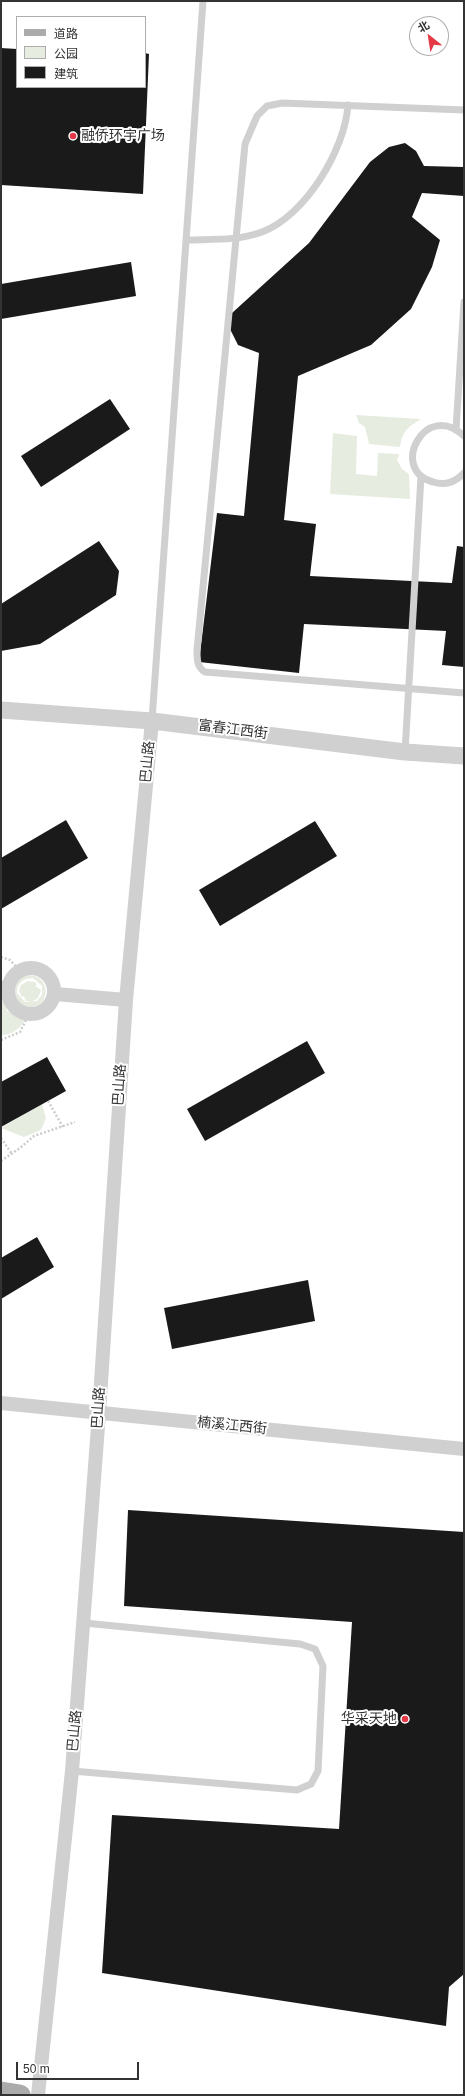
<!DOCTYPE html>
<meta charset="utf-8">
<style>
body{margin:0}
#map{position:relative;width:465px;height:2096px;overflow:hidden;background:#fff;font-family:Helvetica,"Noto Sans SC",sans-serif}
canvas{display:block}
.frame{position:absolute;inset:0;border:2px solid #333;pointer-events:none}
.legend{position:absolute;left:16px;top:16px;width:130px;height:72px;box-sizing:border-box;background:#fff;border:1px solid #adadad;margin:0;padding:5px 7px;list-style:none;font-size:12px;color:#333}
.legend li{display:flex;align-items:center;gap:8px;height:20px}
.legend b{width:20px;border:1px solid #adadad}
.north{position:absolute;left:409px;top:16px;width:40px;height:40px;box-sizing:border-box;background:#fff;border:1px solid #adadad;border-radius:50%;rotate:330deg;font-size:11px;font-weight:700;line-height:16px;text-align:center;color:#333}
.north::after{content:'';display:block;margin:auto;width:14px;height:18px;background:#e63946;clip-path:polygon(50% 0,100% 100%,50% 72%,0 100%)}
.scale{position:absolute;left:16px;top:2062px;width:123px;height:18px;box-sizing:border-box;border:2px solid #333;border-top:0;padding-left:5px;font-size:12px;line-height:14px;white-space:nowrap;color:#333;-webkit-text-stroke:3px #fff;paint-order:stroke}
</style>
<div id="map">
<canvas width="465" height="2096"></canvas>
<div class="frame"></div>
<ul class="legend">
<li><b style="height:5px;background:#ababab"></b>道路</li>
<li><b style="height:11px;background:#e6ecdf"></b>公园</li>
<li><b style="height:11px;background:#1a1a1a"></b>建筑</li>
</ul>
<div class="north">北</div>
<div class="scale">50 m</div>
</div>
<script>
const context = document.querySelector('canvas').getContext('2d');
context.lineJoin = 'round';
function paint(path, color) {
  context.fillStyle = color;
  context.fill(path, 'evenodd');
}
function trace(path, color, width, dash) {
  context.strokeStyle = color;
  context.lineWidth = width;
  context.lineCap = dash ? 'butt' : 'round';
  context.setLineDash(dash || []);
  context.stroke(path);
}
function label(font, color, halo, rows, align = 'center') {
  context.font = font + ' Helvetica,"Noto Sans SC",sans-serif';
  context.lineWidth = 4;
  context.setLineDash([]);
  context.textBaseline = 'middle';
  context.strokeStyle = halo;
  context.fillStyle = color;
  for (const [text, x, y, turn = 0] of rows) {
    context.save();
    context.translate(x, y);
    context.rotate((+turn || 0) * Math.PI / 180);
    context.textAlign = isNaN(turn) ? turn : align;
    if (halo) context.strokeText(text, 0, 0);
    context.fillText(text, 0, 0);
    context.restore();
  }
}
const green = new Path2D(`
 M356,415L421,419C407,428 403,430 400,447L369,444L365,427L359,423Z
 M333,433L357,436L356,474L377,476L378,453L399,454L397,460L402,469L409,474L410,499L330,494Z
 M26,975C42,974 50,987 43,1001C21,1022 0,986 26,975ZM33,978L42,986V995L37,1001L25,1002L17,993C17,983 23,978 33,978Z
 M28,981L35,982L37,985L35,986L41,990L38,998L31,1002L24,1000L26,999L23,996L22,997L19,991L21,985Z
 M1,995L7,1011L25,1020C19,1029 12,1035 1,1035Z
 M42,1104L46,1118L41,1130L24,1137L1,1128Z`);
const building = new Path2D(`
 M1,48L17,49V87H145V53L149,54L143,194L1,185Z
 M405,143L416,151L424,166L464,167V196L422,193L412,217L440,240L432,267L411,309L371,345L298,376L284,520L316,524L310,576L452,583L457,546L464,547V667L442,665L446,631L304,624L299,673L199,662L217,513L244,516L259,353L238,345L230,329L232,313L309,243L370,162L389,147Z
 M131,262L136,296L1,319V284Z
 M110,399L130,429L41,487L21,456Z
 M99,541L119,571L116,595L40,644L1,651V604Z
 M66,820L88,858L1,909V858Z
 M315,821L337,856L220,926L199,890Z
 M307,1041L325,1073L205,1141L187,1109Z
 M47,1057L66,1091L1,1127V1082Z
 M37,1237L54,1267L1,1299V1258Z
 M308,1280L315,1321L172,1349L164,1308Z
 M128,1510L464,1532V1974L449,1987L446,2026L102,1973L112,1815L339,1829L352,1622L124,1606Z`);
const path = new Path2D(`
 M1,957L10,960L20,971
 M1,982H10
 M1,1040L20,1032L29,1014
 M48,1101L63,1127
 M1,1138L12,1154
 M1,1161L20,1148L34,1136L75,1122`);
const service = new Path2D(`
 M464,110L282,103L267,106L257,116L245,144L197,650C197,660 197,667 205,672L464,693
 M186,240C211,239 238,241 262,232C305,216 345,150 348,105
 M456,430L464,302
 M464,436C426,399 388,470 433,482C446,486 455,482 464,473
 M152,720L203,1
 M405,752L421,476
 M72,1771L297,1790L311,1784L318,1771L323,1666L315,1649L300,1644L84,1623`);
const minor = new Path2D(`
 M8 991a23 23 0 1 1 46 0a23 23 0 1 1-46 0Z
 M55,994L126,1000
 M1,1403L464,1449
 M38,2095L72,1771L99,1413L126,1000L152,721`);
const tertiary = new Path2D(`
 M1,710L152,721L405,752L464,756`);
const primary = new Path2D(`
 M1,2092L20,2095`);
const markers = [
 [73,136,4,"#e63946"],
 [405,1719,4,"#e63946"]
];
const poiNames = [
 ["融侨环宇广场",81,136],
 ["华采天地",397,1719,"right"]
];
const streetNames = [
 ["富春江西街",233,730,7],
 ["巴山路",148,762,-85],
 ["巴山路",120,1085,-86],
 ["巴山路",99,1408,-86],
 ["楠溪江西街",232,1426,6],
 ["巴山路",75,1731,-85]
];
paint(green, '#e6ecdf');
paint(building, '#1a1a1a');
trace(path, '#cdcdcd', 2.5, [2, 2]);
trace(service, '#d0d0d0', 7);
trace(minor, '#d0d0d0', 14);
trace(tertiary, '#d0d0d0', 17);
trace(primary, '#ababab', 21);
for (const [x, y, r, color] of markers) {
  const dot = new Path2D();
  dot.arc(x, y, r, 0, 2 * Math.PI);
  context.fillStyle = color;
  context.fill(dot);
  trace(dot, '#fff', 1.5);
}
label('14px', '#333', '#fff', poiNames, 'left');
label('14px', '#333', '#fff', streetNames);
</script>
